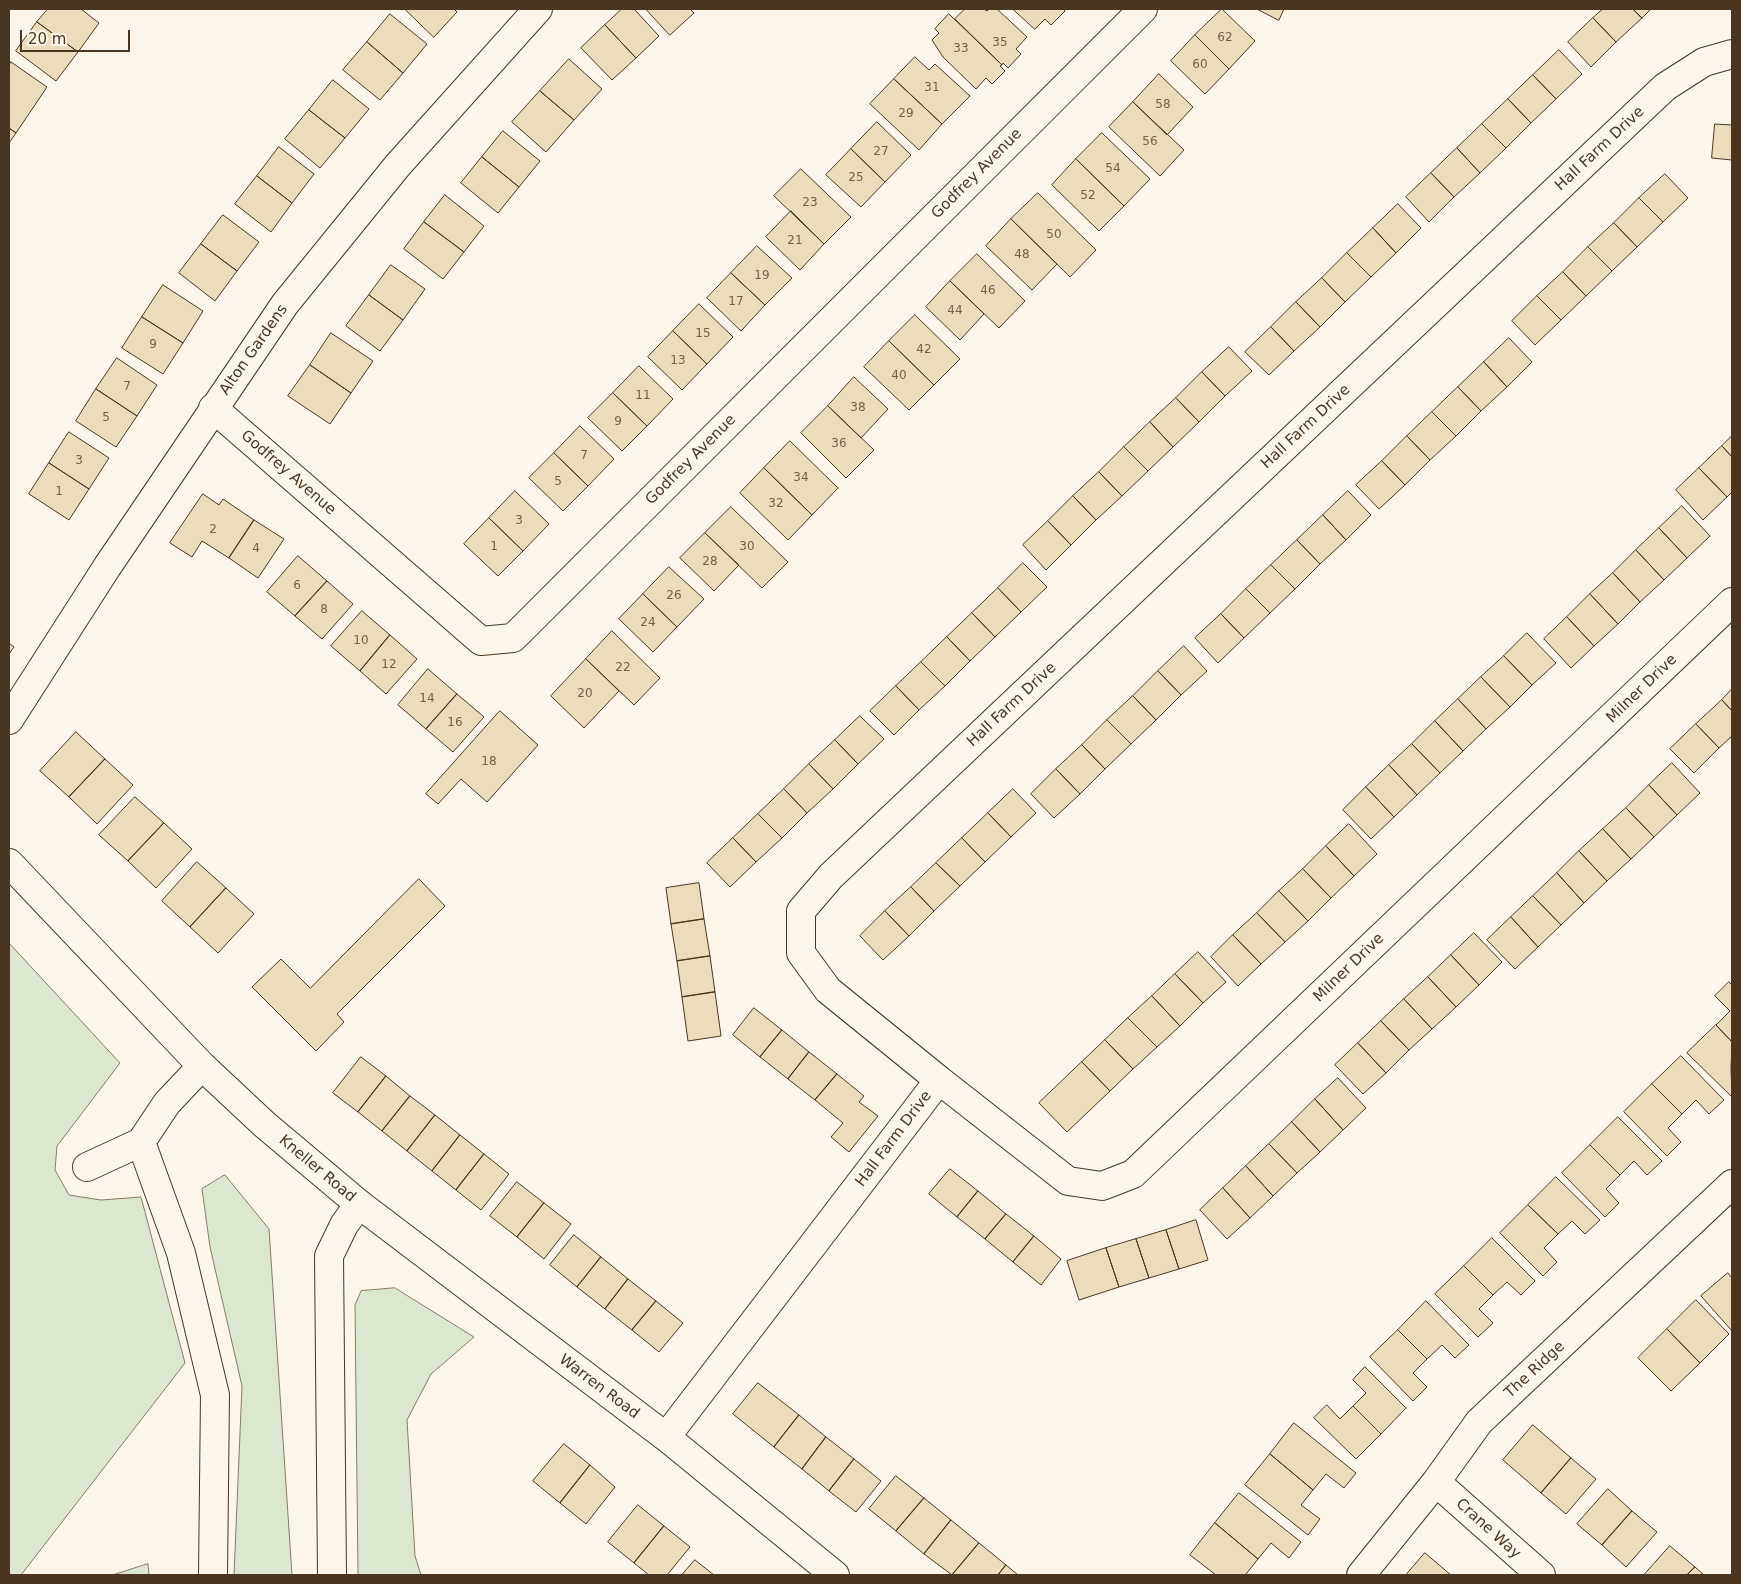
<!DOCTYPE html>
<style>
body{margin:0}
#map{position:relative;width:1741px;height:1584px;overflow:hidden;background:#fbf6e9;font-family:"DejaVu Sans",sans-serif}
canvas{display:block}
.frame{position:absolute;inset:0;border:10px solid #4a3520;pointer-events:none}
.scale{position:absolute;left:20px;top:30px;width:110px;height:22px;box-sizing:border-box;border:2px solid #4a3520;border-top:0;padding-left:6px;font-size:15px;line-height:18px;white-space:nowrap;color:#4a3520;-webkit-text-stroke:4px #fbf6e9;paint-order:stroke}
</style>
<div id="map">
<canvas width="1741" height="1584"></canvas>
<div class="frame"></div>
<div class="scale">20 m</div>
</div>
<script>
const context = document.querySelector('canvas').getContext('2d');
context.lineJoin = 'round';
function paint(path, color) {
  context.fillStyle = color;
  context.fill(path, 'evenodd');
}
function trace(path, color, width, dash) {
  context.strokeStyle = color;
  context.lineWidth = width;
  context.lineCap = dash ? 'butt' : 'round';
  context.setLineDash(dash || []);
  context.stroke(path);
}
function label(font, color, halo, rows, align = 'center') {
  context.font = font + ' "DejaVu Sans",sans-serif';
  context.lineWidth = 4;
  context.setLineDash([]);
  context.textBaseline = 'middle';
  context.strokeStyle = halo;
  context.fillStyle = color;
  for (const [text, x, y, turn = 0] of rows) {
    context.save();
    context.translate(x, y);
    context.rotate((+turn || 0) * Math.PI / 180);
    context.textAlign = isNaN(turn) ? turn : align;
    if (halo) context.strokeText(text, 0, 0);
    context.fillText(text, 0, 0);
    context.restore();
  }
}
const green = new Path2D(`
 M9,943L120,1063L57,1146L55,1170L69,1195L101,1200L141,1197L185,1363L21,1575H9Z
 M225,1175L269,1229L292,1575H234L242,1386L210,1247L202,1189Z
 M395,1288L474,1337L431,1374L407,1420L415,1556L421,1575H358L355,1305L361,1291Z
 M148,1564L149,1575H113Z`);
const building = new Path2D(`
 M48,9H81L99,23L78,52L37,22Z
 M405,9H454L457,12L434,37Z
 M622,9H634L659,36L636,58L605,25Z
 M646,9H690L694,13L670,35Z
 M965,9H984L987,11L989,9H997L1027,37L1016,49L1021,54L1008,68L1003,63L1002,65L955,19Z
 M1013,9H1063L1065,11L1051,25L1045,19L1035,29Z
 M1222,9L1255,41L1229,69L1195,35Z
 M1257,9H1284L1279,20Z
 M1603,9H1633L1642,18L1616,42L1593,18Z
 M1633,9H1651L1642,18Z
 M390,14L427,44L403,73L367,42Z
 M949,14L1002,65L1000,66L1005,71L992,84L986,78L976,89L943,57L932,40L939,33L935,29Z
 M1593,18L1616,42L1591,67L1568,42Z
 M37,22L78,52L56,81L16,51Z
 M605,25L636,58L612,80L581,48Z
 M1195,35L1229,69L1205,94L1171,61Z
 M367,42L403,73L380,100L343,70Z
 M1559,50L1582,74L1556,99L1533,75Z
 M915,57L929,70L935,64L970,96L942,124L894,79Z
 M569,59L602,89L574,120L540,91Z
 M11,62L47,87L16,133L9,128V66Z
 M1159,74L1193,107L1167,135L1133,102Z
 M1533,75L1556,99L1531,123L1508,99Z
 M894,79L942,124L919,150L870,104Z
 M333,80L369,109L345,138L309,110Z
 M540,91L574,120L546,152L512,122Z
 M1508,99L1531,123L1506,148L1482,124Z
 M1133,102L1184,150L1160,176L1109,127Z
 M309,110L345,138L320,168L285,139Z
 M877,122L911,155L885,182L851,149Z
 M1482,124L1506,148L1480,173L1457,148Z
 M1715,124L1732,125V160L1712,158Z
 M9,128L16,133L9,143Z
 M503,131L540,161L519,187L482,157Z
 M1102,133L1150,179L1124,206L1076,159Z
 M279,147L314,174L292,203L257,176Z
 M1457,148L1480,173L1454,197L1431,173Z
 M851,149L885,182L861,207L826,175Z
 M482,157L519,187L498,213L461,183Z
 M1076,159L1124,206L1099,231L1052,185Z
 M801,169L851,217L824,244L774,196Z
 M1431,173L1454,197L1429,222L1406,197Z
 M1665,174L1688,198L1663,222L1639,198Z
 M257,176L292,203L271,232L235,204Z
 M1038,193L1096,250L1070,277L1011,219Z
 M445,195L484,226L464,252L424,222Z
 M1639,198L1663,222L1637,247L1614,223Z
 M1398,204L1421,228L1396,253L1373,228Z
 M791,211L824,244L800,270L766,237Z
 M223,215L259,242L237,271L201,244Z
 M1011,219L1057,264L1032,290L986,246Z
 M424,222L464,252L443,279L404,249Z
 M1614,223L1637,247L1612,271L1588,247Z
 M1373,228L1396,253L1371,277L1347,253Z
 M201,244L237,271L215,301L179,273Z
 M757,246L792,278L765,305L731,273Z
 M1588,247L1612,271L1586,296L1563,272Z
 M1347,253L1371,277L1345,302L1322,278Z
 M977,254L1025,301L999,328L950,281Z
 M391,265L425,289L403,320L369,295Z
 M1563,272L1586,296L1561,320L1537,296Z
 M731,273L765,305L741,331L707,298Z
 M1322,278L1345,302L1320,327L1296,302Z
 M950,281L984,314L960,340L926,307Z
 M163,285L203,311L183,343L142,317Z
 M369,295L403,320L380,351L346,326Z
 M1537,296L1561,320L1535,345L1512,321Z
 M1296,302L1320,327L1294,351L1271,327Z
 M699,304L733,337L707,364L673,331Z
 M915,315L960,359L934,385L889,341Z
 M142,317L183,343L163,374L122,348Z
 M1271,327L1294,351L1269,375L1245,352Z
 M673,331L707,364L682,390L648,357Z
 M331,333L373,361L351,393L310,365Z
 M1509,338L1532,362L1507,387L1484,362Z
 M889,341L934,385L909,410L864,367Z
 M1229,347L1252,371L1225,396L1202,372Z
 M117,358L157,385L137,416L96,389Z
 M1484,362L1507,387L1481,411L1458,387Z
 M310,365L351,393L330,424L288,396Z
 M639,366L673,399L647,426L613,393Z
 M1202,372L1225,396L1199,422L1176,398Z
 M854,377L888,409L861,438L828,406Z
 M1458,387L1481,411L1456,436L1432,412Z
 M96,389L137,416L116,447L76,421Z
 M613,393L647,426L622,451L588,418Z
 M1176,398L1199,422L1173,447L1150,422Z
 M828,406L874,450L846,478L801,433Z
 M1432,412L1456,436L1430,460L1407,436Z
 M1150,422L1173,447L1148,471L1124,447Z
 M580,426L614,459L588,486L554,453Z
 M69,432L109,458L89,489L49,463Z
 M1407,436L1430,460L1405,485L1382,461Z
 M1732,436V457L1722,446Z
 M790,441L838,488L812,515L764,468Z
 M1722,446L1732,457V492L1727,497L1699,468Z
 M1124,447L1148,471L1122,496L1099,472Z
 M554,453L588,486L563,511L529,478Z
 M1382,461L1405,485L1379,509L1356,485Z
 M49,463L89,489L69,520L29,494Z
 M764,468L812,515L788,540L740,493Z
 M1699,468L1727,497L1703,520L1676,490Z
 M1099,472L1122,496L1096,520L1073,496Z
 M515,491L549,524L523,551L489,518Z
 M1348,491L1371,515L1346,540L1323,515Z
 M203,494L219,505L223,499L254,520L229,558L202,541L192,557L170,543Z
 M1073,496L1096,520L1071,545L1048,521Z
 M1682,506L1710,536L1687,558L1659,528Z
 M731,507L788,562L762,588L705,533Z
 M1323,515L1346,540L1320,564L1297,540Z
 M489,518L523,551L498,576L464,544Z
 M254,520L284,539L258,578L229,558Z
 M1048,521L1071,545L1046,570L1023,545Z
 M1659,528L1687,558L1664,580L1636,550Z
 M705,533L739,565L714,591L680,558Z
 M1297,540L1320,564L1295,589L1271,565Z
 M1636,550L1664,580L1640,602L1613,573Z
 M298,556L327,581L295,616L267,592Z
 M1023,563L1047,587L1021,612L998,588Z
 M1271,565L1295,589L1270,613L1246,589Z
 M669,567L704,599L677,627L643,594Z
 M1613,573L1640,602L1618,624L1590,594Z
 M327,581L353,604L322,639L295,616Z
 M998,588L1021,612L995,637L972,613Z
 M1246,589L1270,613L1244,638L1221,614Z
 M643,594L677,627L653,652L619,619Z
 M1590,594L1618,624L1594,646L1567,617Z
 M362,611L390,635L360,671L331,646Z
 M972,613L995,637L970,661L947,637Z
 M1221,614L1244,638L1218,663L1195,638Z
 M1567,617L1594,646L1571,668L1544,639Z
 M612,631L660,678L634,705L586,659Z
 M1527,633L1556,663L1532,685L1504,656Z
 M390,635L417,659L386,694L360,671Z
 M947,637L970,661L945,686L921,662Z
 M9,643L14,647L9,654Z
 M1184,646L1207,671L1181,695L1158,671Z
 M1504,656L1532,685L1510,707L1481,677Z
 M586,659L619,691L584,728L551,696Z
 M921,662L945,686L919,710L896,686Z
 M428,669L457,694L426,729L398,705Z
 M1158,671L1181,695L1156,720L1133,696Z
 M1481,677L1510,707L1486,729L1458,699Z
 M896,686L919,710L894,735L870,711Z
 M1732,689V711L1722,700Z
 M457,694L484,717L453,752L426,729Z
 M1133,696L1156,720L1131,744L1107,720Z
 M1458,699L1486,729L1463,751L1435,721Z
 M1722,700L1732,711V736L1719,748L1696,724Z
 M500,711L538,745L487,802L461,779L438,804L426,794Z
 M860,716L884,739L858,764L835,740Z
 M1107,720L1131,744L1105,769L1082,745Z
 M1435,721L1463,751L1440,773L1412,744Z
 M1696,724L1719,748L1694,773L1670,749Z
 M76,732L105,759L69,797L40,771Z
 M835,740L858,764L833,789L809,764Z
 M1412,744L1440,773L1417,795L1389,765Z
 M1082,745L1105,769L1080,794L1056,769Z
 M105,759L133,785L97,824L69,797Z
 M1672,763L1700,793L1677,815L1649,785Z
 M809,764L833,789L807,813L784,789Z
 M1389,765L1417,795L1394,817L1366,787Z
 M1056,769L1080,794L1054,818L1031,794Z
 M1649,785L1677,815L1654,837L1626,808Z
 M1366,787L1394,817L1371,839L1343,810Z
 M784,789L807,813L782,838L758,814Z
 M1013,789L1036,813L1011,837L988,813Z
 M135,797L164,823L128,861L99,835Z
 M1626,808L1654,837L1631,859L1603,829Z
 M988,813L1011,837L985,862L962,838Z
 M758,814L782,838L756,862L733,838Z
 M164,823L192,849L156,888L128,861Z
 M1349,824L1377,854L1354,876L1326,846Z
 M1603,829L1631,859L1607,881L1579,851Z
 M733,838L756,862L730,887L707,863Z
 M962,838L985,862L960,886L936,863Z
 M1326,846L1354,876L1331,898L1303,869Z
 M1579,851L1607,881L1584,903L1557,873Z
 M197,862L226,888L190,927L162,901Z
 M936,863L960,886L934,911L911,887Z
 M1303,869L1331,898L1308,921L1279,891Z
 M1557,873L1584,903L1561,925L1533,896Z
 M419,879L445,906L337,1014L344,1022L316,1051L252,987L281,959L310,988Z
 M699,883L704,919L671,924L666,888Z
 M911,887L934,911L909,936L885,911Z
 M226,888L254,914L218,953L190,927Z
 M1279,891L1308,921L1285,942L1257,913Z
 M1533,896L1561,925L1538,947L1511,917Z
 M885,911L909,936L883,960L860,936Z
 M1257,913L1285,942L1261,964L1233,935Z
 M1511,917L1538,947L1515,969L1487,940Z
 M704,919L710,956L677,961L671,924Z
 M1474,933L1502,962L1479,985L1451,955Z
 M1233,935L1261,964L1238,986L1211,957Z
 M1198,952L1226,982L1203,1003L1175,974Z
 M1451,955L1479,985L1456,1007L1428,977Z
 M710,956L715,992L682,997L677,961Z
 M1175,974L1203,1003L1180,1026L1152,996Z
 M1428,977L1456,1007L1432,1029L1404,999Z
 M1729,982L1732,985V1042L1716,1025L1730,1011L1715,996Z
 M715,992L721,1036L688,1041L682,997Z
 M1152,996L1180,1026L1157,1047L1128,1018Z
 M1404,999L1432,1029L1409,1050L1381,1021Z
 M754,1008L782,1030L760,1057L733,1035Z
 M1128,1018L1157,1047L1133,1069L1105,1040Z
 M1381,1021L1409,1050L1386,1073L1358,1043Z
 M1716,1025L1732,1042L1731,1069L1732,1095L1731,1096L1687,1053Z
 M782,1030L809,1052L788,1079L760,1057Z
 M1105,1040L1133,1069L1110,1091L1082,1062Z
 M1358,1043L1386,1073L1363,1094L1335,1065Z
 M809,1052L837,1074L815,1100L788,1079Z
 M1681,1056L1724,1100L1709,1114L1696,1100L1682,1114L1652,1084Z
 M361,1057L386,1076L358,1112L333,1093Z
 M1082,1062L1110,1091L1067,1132L1039,1103Z
 M837,1074L864,1096L859,1102L878,1116L849,1152L831,1137L843,1123L815,1100Z
 M386,1076L410,1096L382,1131L358,1112Z
 M1338,1078L1366,1108L1343,1130L1315,1099Z
 M1652,1084L1682,1114L1668,1128L1681,1142L1667,1156L1624,1112Z
 M410,1096L435,1115L407,1151L382,1131Z
 M1315,1099L1343,1130L1320,1152L1292,1122Z
 M435,1115L460,1135L432,1171L407,1151Z
 M1618,1117L1662,1161L1647,1175L1634,1161L1620,1175L1590,1145Z
 M1292,1122L1320,1152L1297,1173L1269,1144Z
 M460,1135L484,1154L456,1190L432,1171Z
 M1269,1144L1297,1173L1273,1196L1246,1166Z
 M1590,1145L1620,1175L1606,1189L1619,1203L1605,1217L1562,1173Z
 M484,1154L509,1174L481,1210L456,1190Z
 M1246,1166L1273,1196L1250,1218L1223,1188Z
 M950,1169L978,1191L957,1217L929,1194Z
 M1556,1177L1600,1220L1585,1234L1572,1221L1558,1234L1528,1205Z
 M517,1182L544,1203L517,1237L490,1216Z
 M1223,1188L1250,1218L1227,1239L1200,1210Z
 M978,1191L1006,1214L985,1239L957,1217Z
 M544,1203L571,1224L544,1259L517,1237Z
 M1528,1205L1558,1234L1544,1248L1557,1262L1543,1276L1500,1233Z
 M1006,1214L1034,1236L1013,1262L985,1239Z
 M1196,1220L1208,1260L1179,1269L1166,1230Z
 M1166,1230L1179,1269L1149,1278L1136,1239Z
 M574,1235L601,1257L577,1287L550,1265Z
 M1034,1236L1061,1259L1041,1285L1013,1262Z
 M1492,1238L1535,1281L1521,1295L1507,1282L1493,1295L1464,1266Z
 M1136,1239L1149,1278L1119,1287L1106,1248Z
 M1106,1248L1119,1287L1079,1300L1067,1261Z
 M601,1257L628,1279L605,1309L577,1287Z
 M1464,1266L1493,1295L1479,1309L1493,1323L1478,1337L1435,1294Z
 M1728,1273L1732,1278V1331L1701,1296Z
 M628,1279L656,1301L632,1330L605,1309Z
 M1696,1300L1729,1334L1700,1363L1667,1329Z
 M656,1301L683,1323L659,1352L632,1330Z
 M1426,1301L1469,1345L1455,1358L1442,1345L1427,1359L1398,1330Z
 M1667,1329L1700,1363L1671,1391L1638,1358Z
 M1398,1330L1427,1359L1413,1373L1427,1387L1413,1401L1370,1357Z
 M1365,1367L1406,1408L1381,1434L1353,1406L1366,1393L1353,1380Z
 M758,1383L799,1415L774,1447L733,1414Z
 M1327,1405L1340,1419L1353,1406L1381,1434L1356,1459L1314,1418Z
 M799,1415L826,1437L802,1469L774,1447Z
 M1294,1423L1356,1473L1344,1488L1326,1474L1313,1490L1270,1454Z
 M1533,1425L1571,1458L1541,1493L1503,1460Z
 M826,1437L854,1459L829,1491L802,1469Z
 M564,1444L590,1465L560,1503L533,1481Z
 M1270,1454L1313,1490L1301,1505L1320,1519L1308,1535L1245,1485Z
 M1571,1458L1596,1479L1566,1514L1541,1493Z
 M854,1459L881,1481L856,1512L829,1491Z
 M590,1465L615,1487L586,1524L560,1503Z
 M896,1476L924,1498L896,1531L869,1509Z
 M1608,1489L1632,1511L1602,1545L1577,1524Z
 M1239,1493L1301,1542L1289,1558L1271,1543L1258,1559L1215,1523Z
 M924,1498L951,1520L924,1554L896,1531Z
 M638,1505L664,1526L634,1563L608,1542Z
 M1632,1511L1657,1532L1626,1567L1602,1545Z
 M951,1520L979,1543L952,1575L924,1554Z
 M1215,1523L1258,1559L1246,1574L1248,1575H1216L1190,1555Z
 M664,1526L690,1547L667,1575H649L634,1563Z
 M979,1543L1006,1565L998,1575H952Z
 M1670,1546L1695,1567L1687,1575H1644Z
 M1425,1553L1451,1575H1406Z
 M695,1560L714,1575H682Z
 M1006,1565L1018,1575H998Z
 M1695,1567L1704,1575H1687Z`);
const minor = new Path2D(`
 M213,408L481,641L513,638L1143,9
 M9,720L107,567L285,304L398,165L538,9
 M202,1066L167,1103L141,1142L181,1253L215,1395L213,1575
 M939,1080L1068,1181L1102,1186L1133,1174L1732,602
 M87,1167L141,1142
 M359,1204L666,1437L835,1575
 M666,1437L939,1080L828,990L801,953V911L831,876L1665,87L1704,62L1732,54
 M1436,1482L1541,1575
 M1361,1575L1436,1482L1479,1422L1732,1184`);
const major = new Path2D(`
 M9,863L202,1066L264,1124L359,1204L344,1225L329,1256L332,1575`);
const numberNames = [
 ["62",1225,38],
 ["35",1000,43],
 ["33",961,49],
 ["60",1200,65],
 ["31",932,88],
 ["58",1163,105],
 ["29",906,114],
 ["56",1150,142],
 ["27",881,152],
 ["54",1113,169],
 ["25",856,178],
 ["52",1088,196],
 ["23",810,203],
 ["50",1054,235],
 ["21",795,241],
 ["48",1022,255],
 ["19",762,276],
 ["46",988,291],
 ["17",736,302],
 ["44",955,311],
 ["15",703,334],
 ["9",153,345],
 ["42",924,350],
 ["13",678,361],
 ["40",899,376],
 ["7",127,387],
 ["11",643,396],
 ["38",858,408],
 ["5",106,418],
 ["9",618,422],
 ["36",839,444],
 ["7",584,456],
 ["3",79,461],
 ["34",801,478],
 ["5",558,482],
 ["1",59,492],
 ["32",776,504],
 ["3",519,521],
 ["2",213,530],
 ["1",494,547],
 ["30",747,547],
 ["4",256,549],
 ["28",710,562],
 ["6",297,586],
 ["26",674,596],
 ["8",324,610],
 ["24",648,623],
 ["10",361,641],
 ["12",389,665],
 ["22",623,668],
 ["20",585,694],
 ["14",427,699],
 ["16",455,723],
 ["18",489,762]
];
const streetNames = [
 ["Hall Farm Drive",1600,149,-43],
 ["Godfrey Avenue",977,174,-45],
 ["Alton Gardens",254,350,-55],
 ["Hall Farm Drive",1306,427,-43],
 ["Godfrey Avenue",691,460,-45],
 ["Godfrey Avenue",288,473,41],
 ["Milner Drive",1642,689,-44],
 ["Hall Farm Drive",1012,705,-43],
 ["Milner Drive",1349,968,-44],
 ["Hall Farm Drive",894,1139,-53],
 ["Kneller Road",317,1169,40],
 ["The Ridge",1535,1370,-43],
 ["Warren Road",599,1387,37],
 ["Crane Way",1488,1529,42]
];
paint(green, '#dce7d0');
trace(green, '#887966', 1);
paint(building, '#ecdcbc');
trace(building, '#4a3520', 1);
trace(minor, '#4a3520', 30);
trace(major, '#4a3520', 30);
trace(minor, '#fbf6e9', 28);
trace(major, '#fbf6e9', 28);
label('12px', '#725f47', null, numberNames);
label('15px', '#4a3520', '#fbf6e9', streetNames);
</script>
